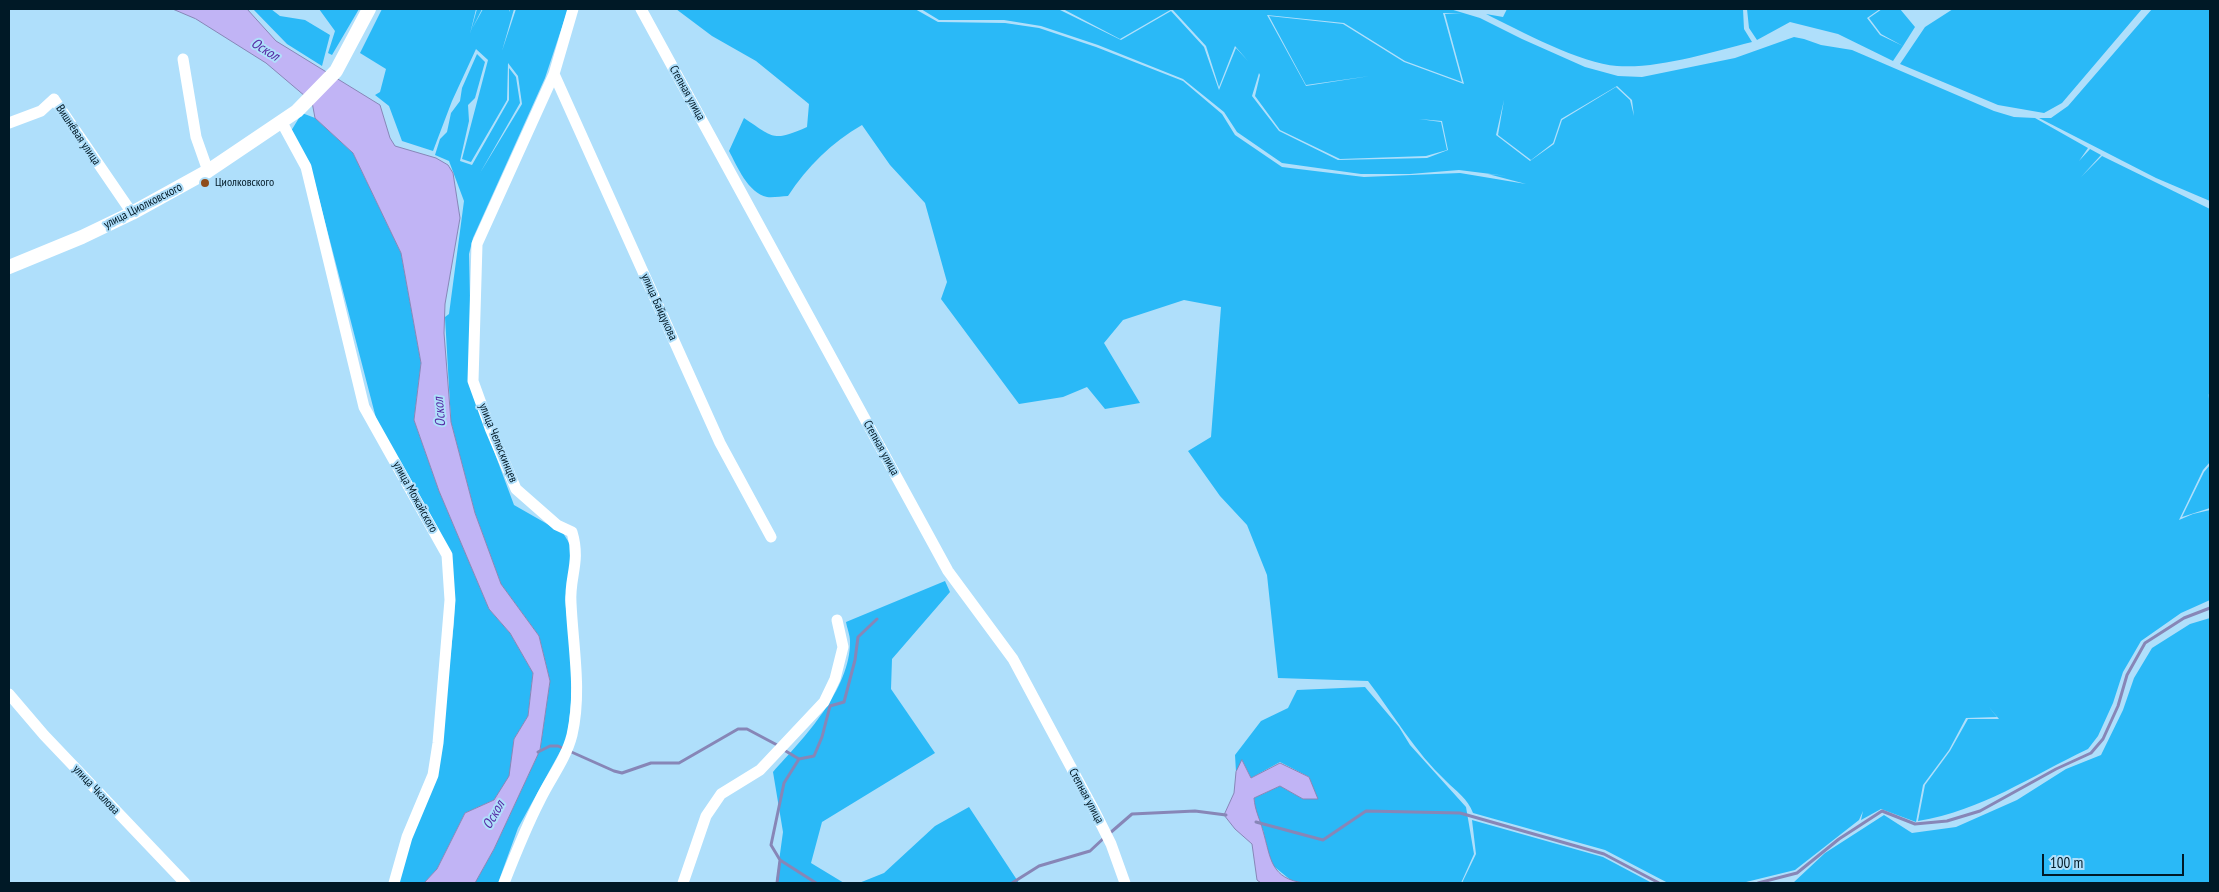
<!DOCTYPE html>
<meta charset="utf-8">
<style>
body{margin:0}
#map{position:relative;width:2219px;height:892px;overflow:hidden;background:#afdffb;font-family:"PT Sans Narrow",sans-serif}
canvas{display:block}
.frame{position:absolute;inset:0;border:10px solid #001926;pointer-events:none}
.scale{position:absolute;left:2042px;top:854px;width:142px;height:22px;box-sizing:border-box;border:2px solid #001926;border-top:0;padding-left:6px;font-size:15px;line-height:18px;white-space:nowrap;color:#001926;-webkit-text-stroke:4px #afdffb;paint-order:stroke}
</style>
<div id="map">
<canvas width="2219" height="892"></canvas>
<div class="frame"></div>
<div class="scale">100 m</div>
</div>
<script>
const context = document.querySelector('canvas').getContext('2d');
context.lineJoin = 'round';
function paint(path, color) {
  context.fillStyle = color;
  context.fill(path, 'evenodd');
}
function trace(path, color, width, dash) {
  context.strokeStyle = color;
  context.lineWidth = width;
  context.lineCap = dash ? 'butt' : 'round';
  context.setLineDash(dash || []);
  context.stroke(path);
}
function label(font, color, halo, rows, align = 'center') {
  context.font = font + ' "PT Sans Narrow",sans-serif';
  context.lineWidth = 4;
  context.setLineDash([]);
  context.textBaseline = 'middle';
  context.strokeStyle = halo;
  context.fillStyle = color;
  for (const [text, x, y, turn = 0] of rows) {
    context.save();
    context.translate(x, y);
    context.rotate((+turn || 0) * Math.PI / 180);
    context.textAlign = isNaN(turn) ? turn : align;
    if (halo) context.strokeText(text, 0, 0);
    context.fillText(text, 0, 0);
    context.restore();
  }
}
const green = new Path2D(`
 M253,9H271L280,16L305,20L330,35L322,66L287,44Z
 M319,9H359L332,55L328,53L335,31Z
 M382,9H476L470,34L477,9H482L472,29L483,9H509V12L510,9H514L502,51L516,9H568L545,78L473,238L469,254L472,392L514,505L563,533L573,549L565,600L572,661L571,703L567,739L518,828L498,883H475L494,849L540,750L550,681L539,636L501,584L475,513L451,422L445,317L449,314L464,201L449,161L435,155L440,139L447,132L451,113L460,101L462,88L477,54L485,62L475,98L468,105L469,121L460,161L472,165L509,100V68L516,77L520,103L480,173L522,104L518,76L508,63L507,100L471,162L462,159L488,60L476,49L452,101L433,151L402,141L389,106L375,95L380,92L386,69L360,53Z
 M676,9H915L938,22L1005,23L1039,28L1096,47L1183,81L1222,114L1235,135L1282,167L1364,177L1460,173L1526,184L1488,174L1507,176L1459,170L1410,174H1361L1282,163L1237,132L1224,112L1183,79L1098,45L1041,26L1004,20H939L921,9H1058L1121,40L1171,11L1204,47L1219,90L1236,48L1248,61L1235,46L1219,87L1206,46L1172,9H1450L1480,18L1522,39L1585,67L1618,76L1642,77L1735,58L1794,37L1804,39L1821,45L1852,50L1994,111L2014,117L2035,118L2088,148L2079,161L2090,149L2101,155L2081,177L2102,156L2210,209V388L2208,399L2210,391V462L2203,470L2179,520L2193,514L2210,510V600L2181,613L2141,641L2123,672L2113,703L2098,736L2088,749C2029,777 1983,810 1918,821L1925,785L1950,751L1968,719H1999L1988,706L1997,717L1966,718L1949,750L1923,785L1916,822L1881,809L1861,820L1863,811L1859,820L1795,870L1742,883H1668L1605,850L1473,813C1468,799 1456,791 1446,781C1415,752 1394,715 1368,681L1278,678L1267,575L1247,525L1220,496L1188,451L1211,437L1221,307L1184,300L1123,320L1104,343L1140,403L1105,409L1087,387L1063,397L1019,404L941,299L947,282L925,203L890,165L862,125C832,142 807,167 788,196C781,196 773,198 767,197C748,193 737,166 729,151L744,118C774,138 773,142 807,127L809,104L756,61L712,36ZM1443,13L1462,14H1445L1464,84L1404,62L1343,24L1269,16L1306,85L1370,76L1306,86L1267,15L1344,23L1405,61L1462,82ZM1259,73L1260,75L1255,96L1280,130L1340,159L1426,156L1447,150L1441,122L1419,119L1442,121L1448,150L1427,158L1338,160L1279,131L1252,96ZM1617,86L1632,100L1634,116L1630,100L1616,87L1562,120L1554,144L1530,161L1496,135L1504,100L1498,135L1531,160L1553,143L1561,119Z
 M1063,9H1172L1120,39Z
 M1507,9H1743L1744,29L1752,42C1711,52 1659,69 1617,66C1582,64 1518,30 1486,14L1503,17Z
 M1747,9H1880L1867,18L1880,35L1903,46L1893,61L1838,34L1790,22L1757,40L1749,28Z
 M1882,9H1900L1915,27L1903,46L1881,34L1869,18Z
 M1953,9H2142L2062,103L2044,113L1998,105L1900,64L1925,27Z
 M2152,9H2210V201L2156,178L2039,118H2051L2068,106Z
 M302,113L315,118L353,153L401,253L421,363L414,420L439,491L489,609L510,633L533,673L528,716L514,739L510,776L494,800L465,813L437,869L424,883H398L409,842L438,773L454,622L455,600L450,553L377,422L310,164L291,131Z
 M2210,465V508L2182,517L2204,472Z
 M945,581L950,592L892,659L891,689L935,753L822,822L811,863L844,883H776L783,832L773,772C803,739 851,689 850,641C850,635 847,628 846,622Z
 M2210,618V883H1793L1825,853L1884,815L1912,833L1956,827L2017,800L2066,769L2101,755L2123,710L2134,678L2152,648L2190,624Z
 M1365,687L1399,727L1410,745L1466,807L1474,854L1461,883H1307L1293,882L1271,864L1263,830L1255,812L1254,798L1280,786L1303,799L1317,798L1309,777L1280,762L1251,778L1242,760L1236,772L1235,755L1261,721L1288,708L1297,690Z
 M969,807L1019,883H859L884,873L935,826Z
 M1472,820L1603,857L1652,883H1462L1476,854Z`);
const water = new Path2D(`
 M173,9H247L276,41L380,105L390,138L395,146L436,158L448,165L453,173L460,218L445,304L444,333L451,422L475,513L501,584L539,636L550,681L540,750L494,849L475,883H424L437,869L465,813L494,800L509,776L514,739L528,716L533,673L510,633L489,609L439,491L414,420L421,363L401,253L353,153L315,118L312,102L266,63L196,19Z
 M1242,760L1251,778L1280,763L1309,777L1318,799H1303L1280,786L1254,798C1255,811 1260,819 1263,831C1271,858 1270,879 1305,883H1261L1257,880L1252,844L1235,829L1224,815L1234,793L1236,772Z`);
const stream = new Path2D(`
 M784,750L799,759L814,756L822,737L830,706L844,702L855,660L858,637L877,619
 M538,752L550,746H558L614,771L622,773L651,763H679L738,729H747L779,746
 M799,759L784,783L771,845L780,860L816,883
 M1256,822L1323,840L1366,811L1460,813L1604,854L1659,883
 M1110,833L1132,814L1195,811L1226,815
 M777,883L780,860
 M1012,883L1039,866L1090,851L1105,837
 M1758,883L1797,873L1839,839L1882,811L1915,824L1947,821L1980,811L2056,769L2091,753L2103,739L2118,706L2127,675L2145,643L2184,618L2210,608`);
const minor = new Path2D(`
 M641,9L948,571L1013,659L1094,810L1111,844L1125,883
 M183,59L196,137L208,171
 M554,74L720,443L771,537
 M281,121L306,167L364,407L447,555L450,600L438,743L433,775L407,837L394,883
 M9,123L41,111L54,99L132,213
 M9,694L44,735L185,883
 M504,883C515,855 526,827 540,800C550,779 566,759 572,735C582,692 573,647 571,603C569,577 581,562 572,532L557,525L516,489L490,428L473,381L477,244L554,74L573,9
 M683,883L706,816L721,794L760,770L824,702L835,679L843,647L837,620`);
const major = new Path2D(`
 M9,267L82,237L132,213L208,171L297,111L336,71L369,9`);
const markers = [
 [205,183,5,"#8e4c1a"]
];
const streetNames = [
 ["Степная улица",687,93,61],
 ["Вишнёвая улица",78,135,56],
 ["улица Циолковского",143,206,-27],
 ["улица Байдукова",659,307,66],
 ["улица Челюскинцев",498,443,68],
 ["Степная улица",881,448,61],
 ["улица Можайского",415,497,61],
 ["улица Чкалова",96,790,47],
 ["Степная улица",1086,796,62]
];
const poiNames = [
 ["Циолковского",215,183]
];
const waterNames = [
 ["Оскол",265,50,32],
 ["Оскол",440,412,-95],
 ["Оскол",494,815,-60]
];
paint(green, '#2ab9f7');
paint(water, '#c1b4f5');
trace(water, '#8786b7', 1);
trace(stream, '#8786b7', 3);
trace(minor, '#fff', 11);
trace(major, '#fff', 14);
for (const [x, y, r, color] of markers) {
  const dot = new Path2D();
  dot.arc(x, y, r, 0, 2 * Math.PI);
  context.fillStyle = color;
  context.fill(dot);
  trace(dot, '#afdffb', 2);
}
label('12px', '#001926', '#afdffb', streetNames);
label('12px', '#001926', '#afdffb', poiNames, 'left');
label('italic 14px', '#5528a3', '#afdffb', waterNames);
</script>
